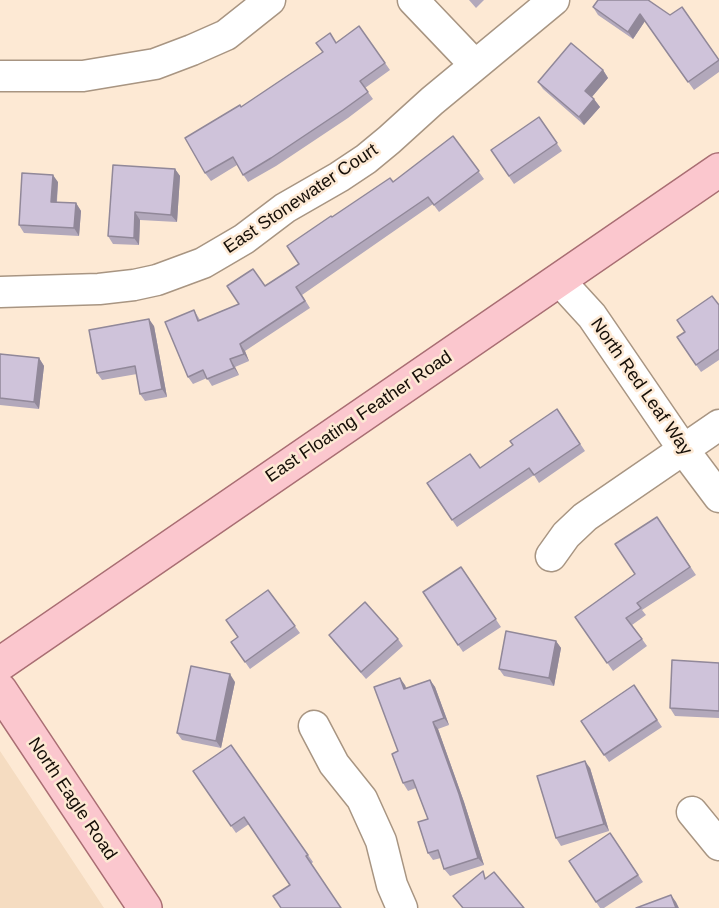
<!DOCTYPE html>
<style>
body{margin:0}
canvas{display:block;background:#fde9d4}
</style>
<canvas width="719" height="908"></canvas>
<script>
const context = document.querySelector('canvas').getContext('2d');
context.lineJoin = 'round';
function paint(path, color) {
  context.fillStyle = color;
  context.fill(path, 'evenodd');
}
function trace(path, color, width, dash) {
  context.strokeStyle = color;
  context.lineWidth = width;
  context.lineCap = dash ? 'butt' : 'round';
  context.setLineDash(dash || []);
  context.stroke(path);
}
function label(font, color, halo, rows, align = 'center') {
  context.font = font + ' Arial,sans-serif';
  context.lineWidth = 5;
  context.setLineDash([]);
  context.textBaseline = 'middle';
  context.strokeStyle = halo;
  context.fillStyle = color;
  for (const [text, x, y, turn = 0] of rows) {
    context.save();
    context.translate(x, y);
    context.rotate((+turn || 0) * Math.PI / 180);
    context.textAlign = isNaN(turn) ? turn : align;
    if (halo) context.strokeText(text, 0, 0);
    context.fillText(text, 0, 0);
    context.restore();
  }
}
const built = new Path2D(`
 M0,751L104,908H0Z`);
const minor = new Path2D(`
 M413,0L475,65
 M0,76H83L155,64L192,50L226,35L270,0
 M559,280L592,316L683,449L719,497
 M0,292L99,289L134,285L157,280L203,263L244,239L285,208L339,177L366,159L389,140L432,101L554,0
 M551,556L566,535L585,517L719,425
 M314,726L334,764L362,799L381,841L392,885L402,908
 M692,812L719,845`);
const major = new Path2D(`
 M0,664L719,170
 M0,690L145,908`);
const wall = new Path2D(`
 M469,0H484L476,8Z
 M648,0L719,60V72L694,90L645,21L633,39L598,15L593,7Z
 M359,26L390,70L365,88L373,99L348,118L276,166L248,182L237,165L211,181L205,173L241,107L336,43Z
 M603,70L608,78L592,97L600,107L584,125L543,89L538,82Z
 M539,117L562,151L514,184L491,150Z
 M453,136L484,179L439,212L433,204L302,295L310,308L245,351L249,361L235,367L239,375L212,386L207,378L193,384L188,377L194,310L200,320L239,304L299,264L332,217L393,182Z
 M175,169L180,176L177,222L140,220L139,245L113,244L108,236Z
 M58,182L57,202L76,203L81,211L79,236L24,233L19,225Z
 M719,305V360L701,372L677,337Z
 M154,326L167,397L145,401L140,394L137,374L102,380L97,373Z
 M0,354L39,358L44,366L39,409L0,405Z
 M557,409L585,451L539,483L534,475L457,527L427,483L480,468L513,445Z
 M657,517L696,575L642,610L646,615L632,625L647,646L613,671L575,617L635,574Z
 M461,567L501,627L463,652L423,592Z
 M268,590L300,633L250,669L231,642L238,637Z
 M329,635L398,639L403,646L366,679L334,642Z
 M556,641L561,648L554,686L504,676L499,669Z
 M719,663V718L675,716L670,708Z
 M430,680L435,687L449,725L438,729L464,802L484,865L450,876L444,869L441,858L433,860L428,853V819L416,788L408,791L403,783L398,751L405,685L406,688Z
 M235,682L221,748L182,740L177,733Z
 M634,685L662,727L609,762L581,721Z
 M231,745L313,862L290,885L249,824L236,833L193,771Z
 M590,768L609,831L561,846L556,838Z
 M610,833L643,882L604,908H600L569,861Z`);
const shadedWall = new Path2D(`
 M640,14L645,21L633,39L628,32Z
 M603,70L608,78L590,99L585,91Z
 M594,99L600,107L584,125L579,117Z
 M175,169L180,176L177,222L171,215Z
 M53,175L58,182L56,209L51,202Z
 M76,203L81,211L79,236L74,228Z
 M135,212L140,220L139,245L134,238Z
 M149,319L154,326L167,397L162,389Z
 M240,344L245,351L249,361L244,354Z
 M39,358L44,366L39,409L34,402Z
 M230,359L235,367L239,375L234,368Z
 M556,641L561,648L554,686L549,678Z
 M230,674L235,682L221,748L216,741Z
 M400,678L405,685L409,697L404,689Z
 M430,680L435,687L449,725L444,718Z
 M433,722L438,729L464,802L484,865L478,858Z
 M585,761L590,768L609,831L604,824Z
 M671,895L676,902L679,908H676Z`);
const building = new Path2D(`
 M598,0H648L670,15L682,7L719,60L688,82L640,14L628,32L593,7Z
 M359,26L385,63L360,81L368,92L343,110L271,158L243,175L233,157L205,173L185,138L240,105L241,107L323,52L316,43L330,33L336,43Z
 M571,43L603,70L585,91L594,99L579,117L538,82Z
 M539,117L557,143L509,176L491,150Z
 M453,136L479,171L434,205L428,197L296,287L305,301L240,344L244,354L230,359L234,368L207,379L203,370L188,377L165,322L194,310L198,321L239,304L227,286L253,269L265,286L299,264L287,246L331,216L332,217L390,178L393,182Z
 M113,165L175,169L171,215L135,212L134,238L108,236Z
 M22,173L53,175L51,202L76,203L74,228L19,225Z
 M712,296L719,305V349L696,365L677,337L685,332L677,320Z
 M149,319L162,389L140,394L135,366L97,373L89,330Z
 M0,354L39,358L34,402L0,398Z
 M557,409L580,444L534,475L529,468L452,520L427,483L470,454L480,468L513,445L510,441Z
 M657,517L690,567L637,603L641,608L626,618L642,639L607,663L575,617L635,574L615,544Z
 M461,567L496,619L458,645L423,592Z
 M268,590L295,626L245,662L231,642L238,637L226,620Z
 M365,602L398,639L361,672L329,635Z
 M506,631L556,641L549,678L499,669Z
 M672,660L719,663V711L670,708Z
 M191,666L230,674L216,741L177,733Z
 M400,678L404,689L430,680L444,718L433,722L459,794L478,858L444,869L438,850L428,853L418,822L428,819L413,780L403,783L392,754L398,751L374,687Z
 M634,685L657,720L604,755L581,721Z
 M231,745L308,855L306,856L341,908H281L273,896L290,885L244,817L231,826L193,771Z
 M585,761L604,824L556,838L537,776Z
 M610,833L638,875L596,902L569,861Z
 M483,871L485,879L494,872L524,908H463L453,896Z
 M671,895L676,908H636Z`);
const streetNames = [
 ["East Stonewater Court",301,199,-34],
 ["North Red Leaf Way",641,387,55],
 ["East Floating Feather Road",359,417,-34],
 ["North Eagle Road",72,799,56]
];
paint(built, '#f5dcc1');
trace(minor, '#a89582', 33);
trace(major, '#a96e73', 36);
trace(minor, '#fff', 30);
trace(major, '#fbc7ce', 33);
paint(wall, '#b2a8bb');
paint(shadedWall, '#918899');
paint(building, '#cfc3da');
trace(building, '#918899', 1.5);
label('18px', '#150e07', '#fde9d4', streetNames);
</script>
